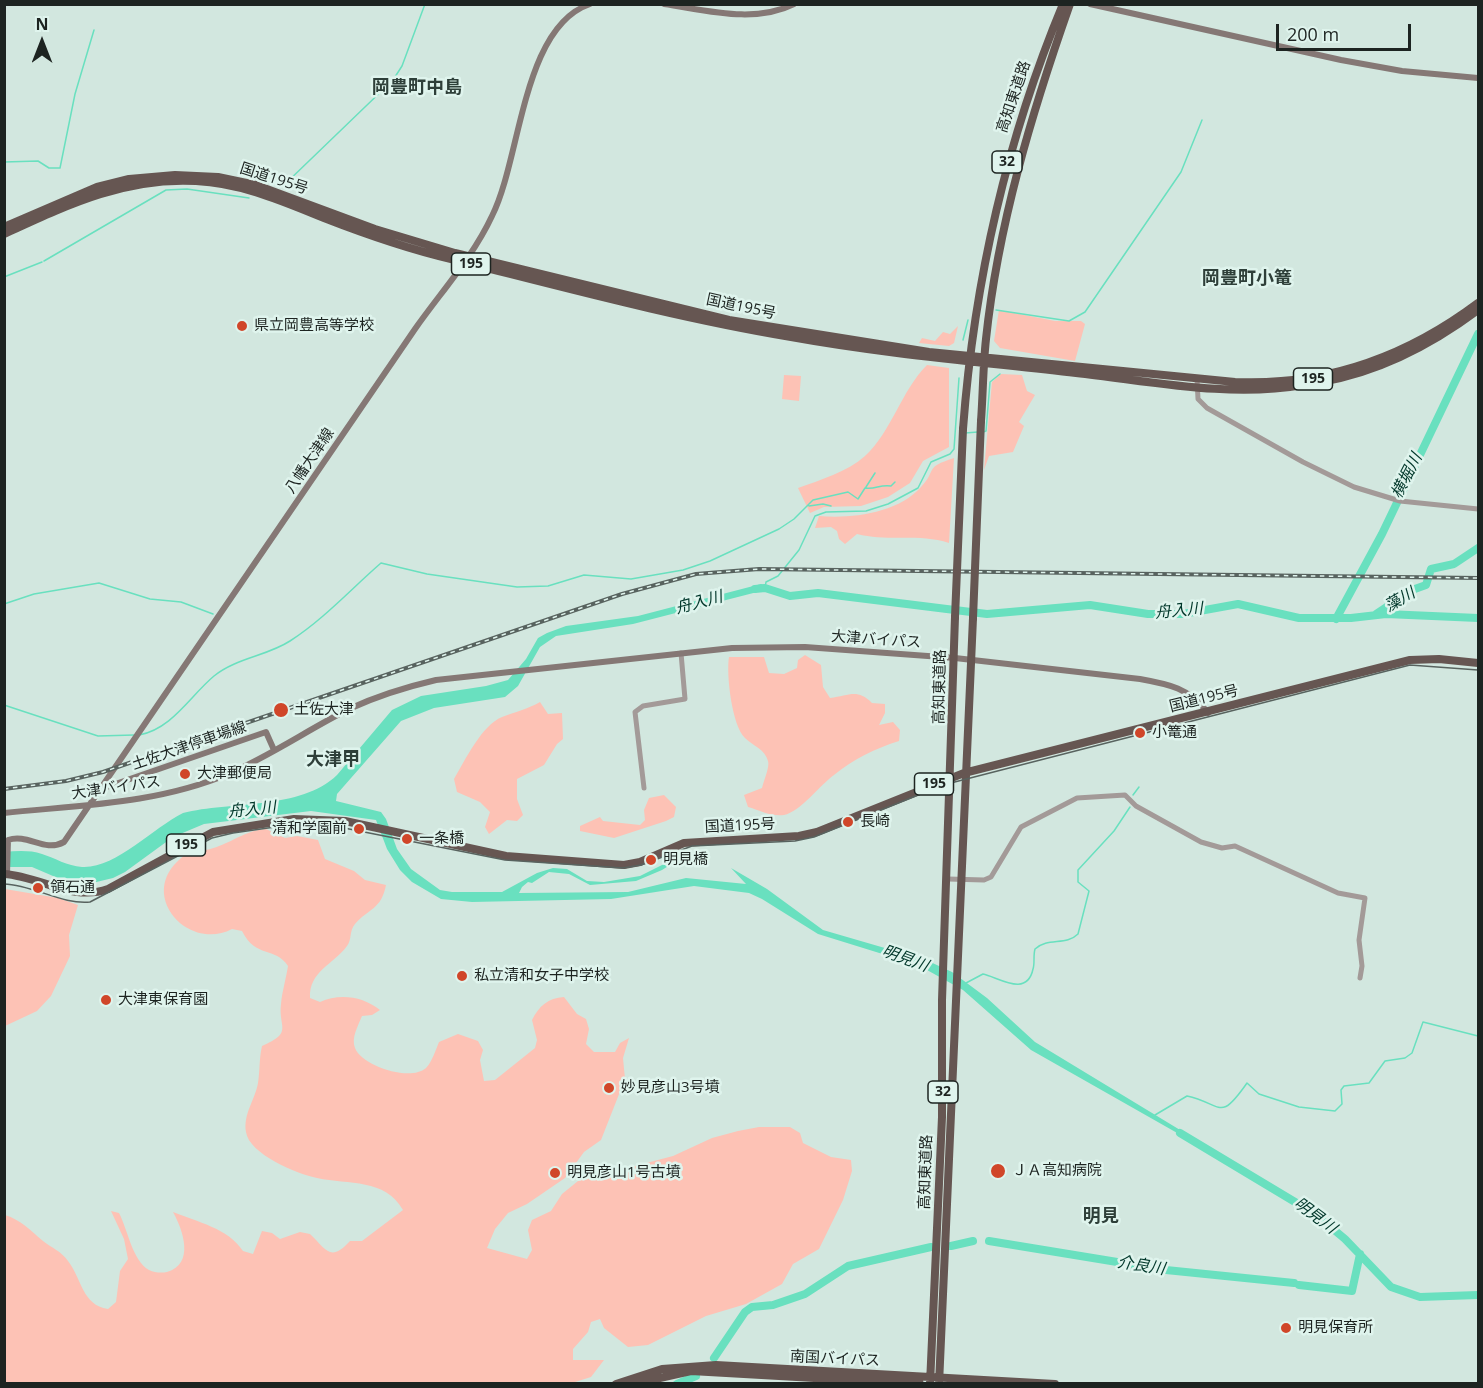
<!DOCTYPE html>
<meta charset="utf-8">
<style>
body{margin:0}
#map{position:relative;width:1483px;height:1388px;overflow:hidden;background:#d2e7df;font-family:"Open Sans",sans-serif}
canvas{display:block}
.frame{position:absolute;inset:0;border:6px solid #1d2421;pointer-events:none}
.north{position:absolute;left:12px;top:12px;width:60px;height:60px;-webkit-text-stroke:4px #dff4ed;paint-order:stroke;rotate:0deg;font-size:16px;font-weight:700;line-height:24px;text-align:center;color:#1d2421}
.north::after{content:'';display:block;margin:auto;width:21px;height:27px;background:#1d2421;clip-path:polygon(50% 0,100% 100%,50% 72%,0 100%)}
.scale{position:absolute;left:1276px;top:24px;width:135px;height:27px;box-sizing:border-box;border:3px solid #1d2421;border-top:0;padding-left:8px;font-size:18px;line-height:21px;white-space:nowrap;color:#1d2421;-webkit-text-stroke:4px #dff4ed;paint-order:stroke}
</style>
<div id="map">
<canvas width="1483" height="1388"></canvas>
<div class="frame"></div>
<div class="north">N</div>
<div class="scale">200 m</div>
</div>
<script>
const context = document.querySelector('canvas').getContext('2d');
context.lineJoin = 'round';
function paint(path, color) {
  context.fillStyle = color;
  context.fill(path, 'evenodd');
}
function trace(path, color, width, dash) {
  context.strokeStyle = color;
  context.lineWidth = width;
  context.lineCap = dash ? 'butt' : 'round';
  context.setLineDash(dash || []);
  context.stroke(path);
}
function label(font, color, halo, rows, align = 'center') {
  context.font = font + ' "Open Sans","Noto Sans JP",sans-serif';
  context.lineWidth = 5;
  context.setLineDash([]);
  context.textBaseline = 'middle';
  context.strokeStyle = halo;
  context.fillStyle = color;
  for (const [text, x, y, turn = 0] of rows) {
    context.save();
    context.translate(x, y);
    context.rotate((+turn || 0) * Math.PI / 180);
    context.textAlign = isNaN(turn) ? turn : align;
    if (halo) context.strokeText(text, 0, 0);
    context.fillText(text, 0, 0);
    context.restore();
  }
}
const green = new Path2D(`
 M999,310L1055,321H1081L1085,324L1075,361L1000,348L994,341Z
 M958,326L954,343L949,346L919,343L922,338L935,341L943,332L950,334Z
 M927,365L949,368V447L923,461L910,483L888,497L861,506L824,507L810,513L798,488C820,480 847,472 865,456C892,431 901,391 927,365Z
 M1001,374L1022,375L1027,391L1035,395L1019,422L1024,426L1013,452L989,456L984,470L992,382Z
 M784,375L801,376L799,401L782,399Z
 M954,458L949,543C919,533 888,542 857,534L845,544L839,539L837,531L831,527L815,528L819,516C852,519 898,513 921,487C938,469 923,468 954,458Z
 M805,655L821,665L823,687L830,698C849,696 857,688 872,703L885,704V713L879,725L893,722L900,730L899,741C874,749 854,759 834,775C820,785 800,812 784,815C772,817 759,810 748,807L744,795L762,788C764,780 770,766 768,761C765,749 753,746 745,738C732,726 726,674 729,657H764L769,673L784,674L797,668L798,660Z
 M540,702L548,714L562,713L563,739L557,744L544,765L517,779V799L523,815L517,821L507,820L489,834L485,827L490,812L480,802L457,792L454,779C465,760 482,725 502,717C515,712 528,709 540,702Z
 M664,795L676,807L674,817L666,821L614,838L580,831V826L600,817L603,821L640,825L645,820L644,810L649,798Z
 M266,829L285,838L297,836L318,840L325,859L354,871L365,880L386,885C381,910 369,908 355,924C349,931 352,940 347,946C333,965 309,971 310,998L320,1002C339,993 363,996 380,1010L372,1015L362,1016C358,1026 351,1038 355,1048C362,1066 410,1082 426,1068C432,1062 436,1049 439,1042L458,1034L478,1041L483,1050L480,1060L484,1081L495,1080L535,1048L537,1040L532,1020C539,1006 548,998 564,997L577,1014L586,1019L589,1029L586,1044L594,1052H615L620,1043L629,1038L623,1058L625,1079L601,1140L584,1152L565,1178L527,1204L508,1213L495,1229L487,1248L527,1259L532,1250L528,1230L532,1220L551,1211L562,1194L578,1181L673,1156L712,1138L738,1131L759,1127H790L800,1133L803,1143L831,1157L851,1160L852,1171L843,1200L819,1249L793,1264L782,1284L746,1304L706,1316L648,1345L628,1347L604,1328L600,1319L591,1322L588,1332L573,1349V1360H604L591,1377L572,1383H5V1215C21,1220 30,1230 43,1241C52,1248 61,1251 68,1261C82,1279 82,1305 108,1309L116,1302L120,1271L128,1259L124,1239L111,1211L119,1213C128,1230 132,1260 149,1270C155,1273 162,1273 167,1272C195,1264 183,1230 173,1212C197,1222 228,1228 243,1251L253,1254L262,1231L272,1233L280,1239L300,1232L310,1234C326,1249 330,1263 350,1241H362L403,1210C385,1178 349,1185 317,1178C297,1174 249,1154 246,1132C243,1114 255,1100 258,1083C260,1071 259,1059 262,1046C294,1032 278,1028 281,1004C282,992 286,979 288,966C275,946 256,959 242,931L232,929C189,952 137,896 180,859C191,849 207,852 219,846C238,839 245,831 266,829Z
 M5,889L58,898L78,905L69,935L70,956L51,996L37,1011L5,1026Z`);
const water = new Path2D(`
 M761,584L764,585L765,590L633,624L556,636L540,647L518,686L505,697L434,708L401,721L337,794L336,801L381,812L386,819L397,849L411,869L440,890L452,892H502L537,873L553,868L567,869L587,881L604,882L640,876L684,854H696L684,856L662,870L636,881L590,885L569,874L549,872L532,883L528,882L522,887L519,893L628,892L686,878L746,884L731,868L767,889L823,930L926,960L952,972L987,998L1035,1042L1190,1136L1186,1138L1031,1050L963,990L918,965L818,934L762,899L749,893L694,886L611,899L472,902L441,899L412,882L400,870L387,849L376,820L311,811L204,824L173,837L125,872L113,878L88,884L60,879L32,867H5L4,852C17,851 30,850 42,854C55,858 67,866 82,867C115,869 153,828 183,813C230,801 301,810 337,775L392,710L421,696L486,686L508,680L526,659L538,638L547,633L566,626L638,616Z`);
const stream = new Path2D(`
 M4,162L38,161L49,168H60L75,94L94,30
 M283,186L393,80L402,66L425,4
 M44,261L166,190L187,189L249,198
 M4,277L42,262
 M996,310L1069,321L1085,312L1181,172L1202,120
 M963,340L968,320
 M983,432L986,431L990,382L1000,374
 M965,433L978,432
 M866,487L875,473
 M809,506L823,504L831,506
 M765,588L766,582L778,576L799,550L815,516L826,512L866,511L888,504L918,488L931,462L950,454L954,449L959,378
 M4,604L34,594L99,583L150,599L181,602L213,614
 M4,705L98,736L134,735
 M139,735C172,729 190,696 214,676C236,658 267,656 290,641C324,619 351,589 381,563L427,574L517,587L548,586L584,575L631,579L683,570L710,561L779,529L794,519L813,500L848,492L858,499L865,488C875,490 880,484 891,486L895,482
 M1133,795L1139,787
 M966,983L983,974C998,977 1027,998 1033,969C1035,963 1033,956 1035,949C1048,937 1066,946 1078,934L1089,891L1078,882V870L1114,831L1130,807
 M1155,1115L1187,1096C1223,1104 1219,1123 1247,1083L1259,1094L1299,1107L1335,1111L1342,1104L1341,1090L1344,1086L1369,1083L1385,1061L1405,1058L1412,1053L1423,1022L1478,1036`);
const river = new Path2D(`
 M755,589L765,588L790,596L818,593L987,614L1090,605L1148,614H1183L1238,604L1299,618H1351L1386,614L1478,618
 M1376,614L1412,590L1426,585L1431,569L1454,564L1478,548
 M1336,619L1382,534L1478,334
 M1180,1133L1315,1214L1345,1239L1391,1287L1420,1297L1478,1295
 M989,1241L1166,1270L1294,1283
 M951,1246L973,1241
 M1299,1285L1352,1291L1360,1254
 M714,1358L745,1312L752,1307L773,1305L805,1294L848,1266L931,1247
 M677,1384L696,1376`);
const tertiary = new Path2D(`
 M1197,379L1198,399L1207,408L1303,462L1354,487L1400,501L1478,509
 M644,788L635,712L643,706L685,699L681,653
 M948,879L984,880L991,877L1021,827L1077,798L1125,795L1136,806L1201,842L1222,848L1235,846L1338,893L1365,898L1359,940L1362,966L1360,978`);
const secondary = new Path2D(`
 M664,4C706,10 754,24 794,4
 M1090,4L1341,60L1402,71L1478,78
 M101,789L266,732L274,750
 M4,813C80,805 157,804 228,774C270,756 309,729 349,709C377,696 406,687 436,680L732,648L805,647L955,658L1140,679C1168,684 1190,688 1208,713
 M7,874L8,840C28,833 44,853 64,842L415,329C441,292 473,257 492,216C521,159 522,27 590,4`);
const trunk = new Path2D(`
 M4,227L97,187L129,179L175,175L218,177L256,185L375,229L455,253L729,320L929,352L1235,382C1327,386 1406,357 1478,303
 M4,234C67,205 125,177 196,181C241,183 282,201 324,218C365,234 408,249 451,259C563,287 677,318 791,337C885,354 981,362 1076,373C1150,381 1229,398 1303,385
 M1321,382C1380,372 1431,345 1478,310
 M981,421C983,394 983,366 986,339C998,225 1032,112 1070,4
 M963,429C974,282 1006,141 1063,4
 M4,874C40,876 72,902 108,889L213,832L294,819L345,821L506,856L624,865L640,862L684,843L799,836L817,832L964,773L1410,660L1439,659L1478,663
 M616,1384L662,1369L716,1365L1055,1384
 M633,1384L691,1371L920,1384
 M930,1384L942,1117V1000L955,617
 M939,1384L973,618`);
const tram = new Path2D(`
 M4,884C34,885 62,905 90,902L212,838L233,833L289,825H329L505,860L623,868L641,865L692,846L795,841L814,837L943,785L1410,665L1478,670`);
const rail = new Path2D(`
 M4,789L66,781L103,772L622,594L696,574L759,569L1478,578`);
const trunkBridge = new Path2D(`
 M955,617L963,429
 M973,618L981,421`);
const markers = [
 [242,326,6,"#d04629"],
 [281,710,8,"#d04629"],
 [1140,733,6,"#d04629"],
 [185,774,6,"#d04629"],
 [848,822,6,"#d04629"],
 [359,829,6,"#d04629"],
 [407,839,6,"#d04629"],
 [651,860,6,"#d04629"],
 [38,888,6,"#d04629"],
 [462,976,6,"#d04629"],
 [106,1000,6,"#d04629"],
 [609,1088,6,"#d04629"],
 [998,1171,8,"#d04629"],
 [555,1173,6,"#d04629"],
 [1286,1328,6,"#d04629"]
];
const shields = [
 [1007,162,30],
 [471,264,39],
 [1313,379,39],
 [934,784,39],
 [186,845,39],
 [943,1092,30]
];
const shieldNames = [
 ["32",1007,162],
 ["195",471,264],
 ["195",1313,379],
 ["195",934,784],
 ["195",186,845],
 ["32",943,1092]
];
const streetNames = [
 ["高知東道路",1014,97,-71],
 ["国道195号",274,179,18],
 ["国道195号",741,307,12],
 ["八幡大津線",310,461,-56],
 ["大津バイパス",876,640,4],
 ["高知東道路",940,687,-89],
 ["国道195号",1204,699,-14],
 ["土佐大津停車場線",189,746,-19],
 ["大津バイパス",116,788,-8],
 ["国道195号",740,826,-3],
 ["高知東道路",926,1172,-88],
 ["南国バイパス",835,1359,3]
];
const poiNames = [
 ["県立岡豊高等学校",254,326],
 ["土佐大津",294,710],
 ["小篭通",1152,733],
 ["大津郵便局",197,774],
 ["長崎",860,822],
 ["清和学園前",347,829,"right"],
 ["一条橋",419,839],
 ["明見橋",663,860],
 ["領石通",50,888],
 ["私立清和女子中学校",474,976],
 ["大津東保育園",118,1000],
 ["妙見彦山3号墳",621,1088],
 ["ＪＡ高知病院",1012,1171],
 ["明見彦山1号古墳",567,1173],
 ["明見保育所",1298,1328]
];
const waterNames = [
 ["横堀川",1407,476,-63],
 ["藻川",1400,600,-30],
 ["舟入川",699,603,-15],
 ["舟入川",1179,611,-5],
 ["舟入川",252,810,-6],
 ["明見川",905,959,20],
 ["明見川",1315,1216,37],
 ["介良川",1141,1266,9]
];
const quarterNames = [
 ["岡豊町中島",417,88],
 ["岡豊町小篭",1247,279],
 ["大津甲",333,760],
 ["明見",1101,1217]
];
paint(green, '#fdc2b5');
paint(water, '#69e0bf');
trace(stream, '#69e0bf', 1.5);
trace(river, '#69e0bf', 8);
trace(tertiary, '#a39a98', 5);
trace(secondary, '#857875', 6);
trace(trunk, '#665652', 8);
trace(tram, '#58635f', 1.5);
trace(rail, '#58635f', 4);
trace(rail, '#dff4ed', 1.5, [4.5]);
trace(trunkBridge, '#665652', 8);
for (const [x, y, r, color] of markers) {
  const dot = new Path2D();
  dot.arc(x, y, r, 0, 2 * Math.PI);
  context.fillStyle = color;
  context.fill(dot);
  trace(dot, '#dff4ed', 2);
}
for (const [x, y, w] of shields) {
  const box = new Path2D();
  box.roundRect(x - w / 2, y - 11, w, 22, 4.5);
  context.fillStyle = '#dff4ed';
  context.fill(box);
  trace(box, '#1d2421', 1.5);
}
label('bold 14px', '#1d2421', null, shieldNames);
label('15px', '#1d2421', '#dff4ed', streetNames);
label('15px', '#1d2421', '#dff4ed', poiNames, 'left');
label('italic 16px', '#00372a', '#dff4ed', waterNames);
label('bold 18px', '#2e3f39', '#dff4ed', quarterNames);
</script>
